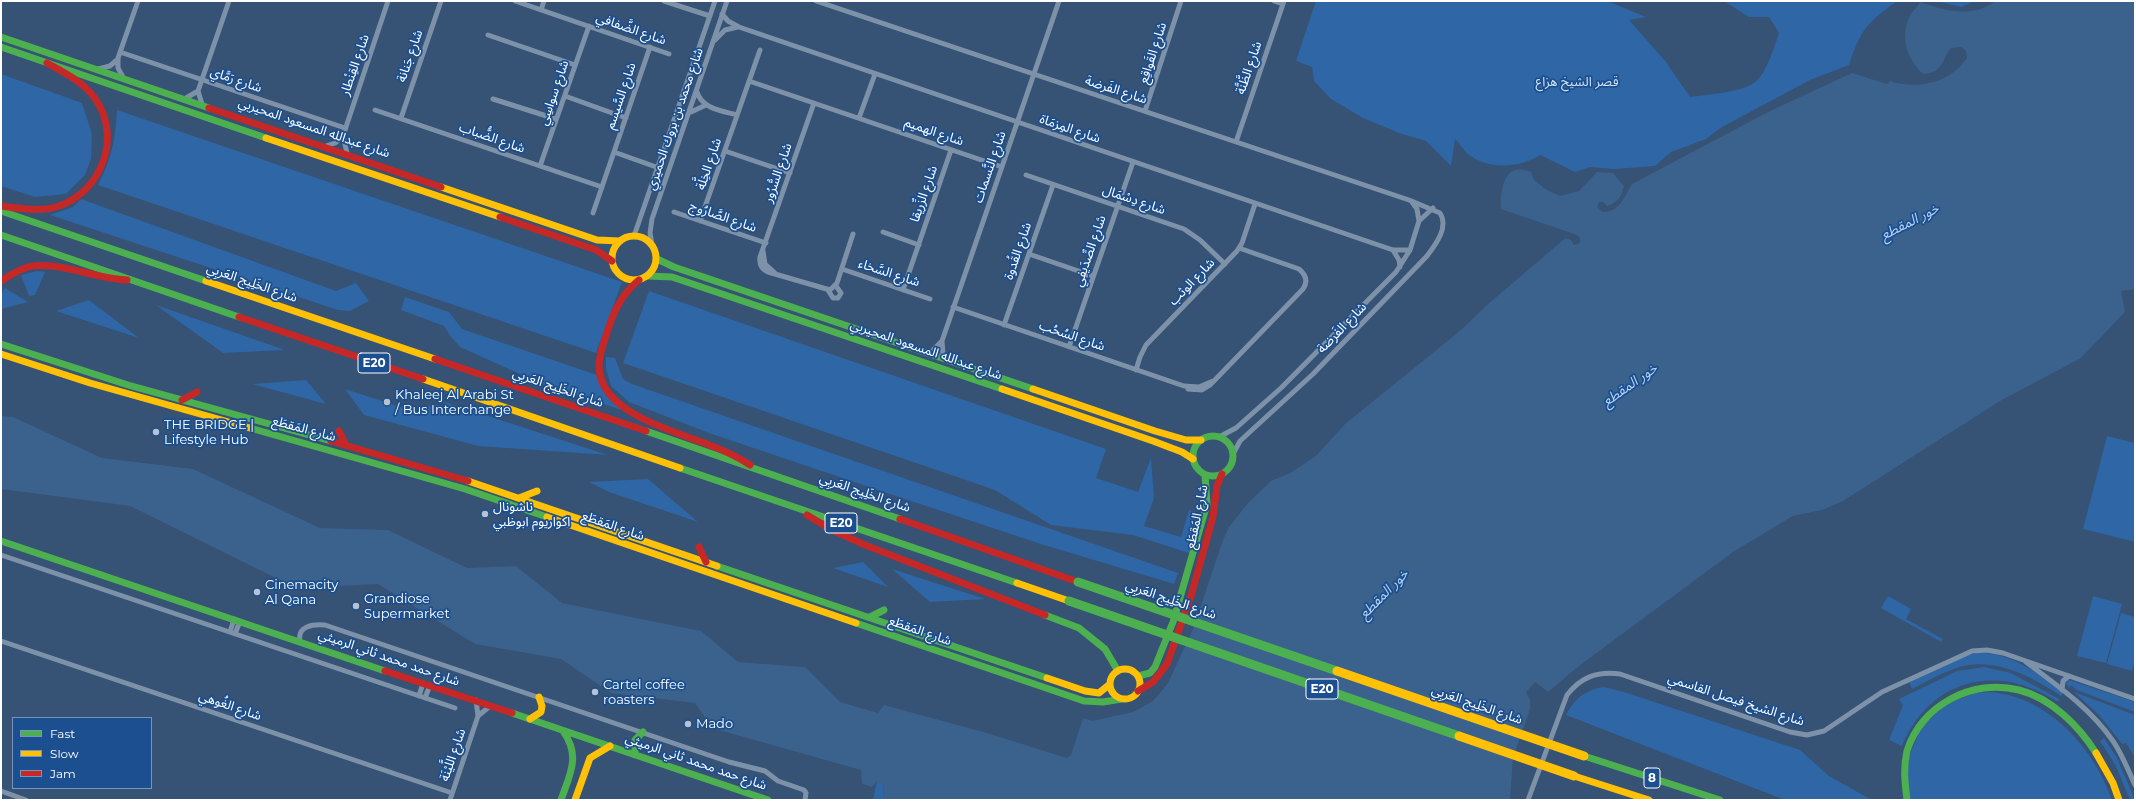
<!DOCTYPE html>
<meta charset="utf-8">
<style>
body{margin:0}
#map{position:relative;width:2136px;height:801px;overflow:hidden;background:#365274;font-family:Montserrat,sans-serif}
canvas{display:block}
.frame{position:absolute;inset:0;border:2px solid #fff;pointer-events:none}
.legend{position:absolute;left:12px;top:717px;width:140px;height:72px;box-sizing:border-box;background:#1b4f8f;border:1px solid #7695bc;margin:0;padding:5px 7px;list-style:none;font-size:12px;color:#fff}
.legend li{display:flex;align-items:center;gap:8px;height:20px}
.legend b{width:20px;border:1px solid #7695bc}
</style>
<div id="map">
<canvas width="2136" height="801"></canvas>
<div class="frame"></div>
<ul class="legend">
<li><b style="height:5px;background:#4caf50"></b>Fast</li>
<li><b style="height:5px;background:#ffc107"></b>Slow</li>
<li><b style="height:5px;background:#c62828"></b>Jam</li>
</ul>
</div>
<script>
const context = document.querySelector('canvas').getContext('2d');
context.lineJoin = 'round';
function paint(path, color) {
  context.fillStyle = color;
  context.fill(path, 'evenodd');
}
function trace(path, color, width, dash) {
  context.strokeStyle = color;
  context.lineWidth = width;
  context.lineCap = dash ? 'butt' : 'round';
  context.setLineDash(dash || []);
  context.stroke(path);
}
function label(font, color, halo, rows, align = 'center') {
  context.font = font + ' Montserrat,"Noto Sans Arabic",sans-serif';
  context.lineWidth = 3.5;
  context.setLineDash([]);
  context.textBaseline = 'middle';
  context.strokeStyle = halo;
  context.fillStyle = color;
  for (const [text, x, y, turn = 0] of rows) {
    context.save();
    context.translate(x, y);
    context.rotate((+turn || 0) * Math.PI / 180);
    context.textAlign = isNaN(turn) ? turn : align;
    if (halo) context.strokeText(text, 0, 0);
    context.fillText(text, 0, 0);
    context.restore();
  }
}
const green = new Path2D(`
 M1316,1H1607L1646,17L1629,20L1666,62L1690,97C1705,95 1742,92 1754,83C1765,77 1775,45 1779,33L1769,17H1749L1724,1H1897C1867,23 1861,29 1849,65L1810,80L1722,127L1706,139L1671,152L1655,166L1615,169L1590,167L1575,172L1540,155C1520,168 1490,170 1469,155C1464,151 1460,144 1455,139L1451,166L1426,141L1399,133L1363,118L1331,99L1314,81L1312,67L1296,61Z
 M1936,1H1975L1961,7Z
 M1,74L82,103L92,134L91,159L85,175L66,194L35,197L1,186Z
 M117,110L622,282L596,353L98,185C112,156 115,143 117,110Z
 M81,199L336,291L356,283L369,301L350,311L338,310L50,215L73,207Z
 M37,271L45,272L35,295L29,296L21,275Z
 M5,288L28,302L1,309V295Z
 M649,291L1106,449L1096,478L1138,492L1151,458L1154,498L1144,526L1181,537L1189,510L1200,514L1189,553L1133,535L1051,525L995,490L623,363Z
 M405,297L449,312L462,329L597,375L625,411L542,384L460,347L451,337L444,326L401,310Z
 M89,300L139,338L56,311Z
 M156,305L285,350L223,353Z
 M606,357L615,358L623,379L632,384L1178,573L1174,584L1044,545L884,492L709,433L629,402L611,386L606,368Z
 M306,380L326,404L252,384Z
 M345,389L416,412L433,404L444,406L445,402L608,455L478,446L364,415Z
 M2107,436L2135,443V542L2083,529Z
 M648,479L698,522L609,492L589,482Z
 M863,562L888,587L833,568Z
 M892,569L985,599L930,602Z
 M1888,596L1911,609L1906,619L1943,639L1941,642L1881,608Z
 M2093,596L2122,604L2106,663L2077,656Z
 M2121,613L2135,617V660L2132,671L2107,664Z
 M1977,653C2010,651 2039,674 2064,693L2061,696C2032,677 1995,657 1960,667C1943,672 1928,681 1912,689L1909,682L1965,656Z
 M1984,667L2011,673L2059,699L2058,702C1998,662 1930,678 1902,746L1889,740L1903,705L1899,699L1957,671Z
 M2069,680L2135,702V712L2077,690L2071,685L2069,688L2066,683Z
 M1604,687L1624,692L1800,750L1829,776L1872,800H1785L1566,715C1575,698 1585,690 1604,687Z
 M1992,692C2049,698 2094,748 2112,800H1907L1906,765L1921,727L1948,703L1975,693Z
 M2074,692L2135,715V758L2126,743L2122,744L2099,715Z
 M2104,738L2117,758L2135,800H2130L2116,766L2100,741Z
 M877,781L883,785L884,799L886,800H873Z`);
const water = new Path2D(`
 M1995,1H2135V289L2121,291L2125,312L2081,358L2000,401L1843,501L1822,510L1793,516L1733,552L1579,666L1548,692L1535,682L1526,692L1530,700V709L1513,758L1510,800H907C899,798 892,801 884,799L883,785L877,781L872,787L862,784L861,770L712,728L695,703L611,693L561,659L475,644L378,584L296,588L130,506L1,489V416L13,417L102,458L193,469L320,528L388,530L467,568L516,566L562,603L701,631L738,662L805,667L840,702L878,713L884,705L987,733L1067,758L1071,755L1083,718L1092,721L1133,712L1153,701L1160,693L1168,683L1193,629L1223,540L1229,527L1248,503L1271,481L1290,473L1316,456L1345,424L1461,330L1488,304L1562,241L1566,238L1571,240L1574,245L1580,243V238L1577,235L1501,209C1500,190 1504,160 1531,172L1534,180L1547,190L1560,196L1579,191L1597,172L1613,173L1624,186C1622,196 1617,203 1607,206L1603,202H1599L1597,207L1602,212C1620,213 1624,196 1632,184L1770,111L1852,73L1887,84L1890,81C1917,90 1950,83 1967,58L1966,51L1961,47L1951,48C1942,59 1942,74 1923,74C1906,58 1899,35 1911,14C1913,10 1918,7 1920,2C1944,10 1972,19 1995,1Z`);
const street = new Path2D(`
 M515,1L669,54
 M664,1L710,16
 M816,1L1409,200L1440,213C1449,227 1436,244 1427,256L1313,374L1240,441L1233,454
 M1274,1L1283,4
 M541,10L544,1
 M722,14L728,21L739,27L1393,250H1410
 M488,35L575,65
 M715,40L725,30L738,27
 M120,52L345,128
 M98,69L110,66L118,59
 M123,77L118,68V58L138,1
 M749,81L1002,167
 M697,92C702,109 723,111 737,115
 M565,96L626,118
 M186,98L198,91
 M493,99L556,119
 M814,103L760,257C759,264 761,269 768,272L830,290L837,283L853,234
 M202,104L198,91L229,1
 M375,110L602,187
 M1145,111L1181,1
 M691,112L706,105
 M401,118L441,1
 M859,118L875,74
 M343,136L347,153
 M1236,142L1284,1
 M326,146L335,143L343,136L388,1
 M725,151L790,173
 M614,152L659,168
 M540,166L589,26
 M1026,175L1184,229L1200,240L1225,264
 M1412,202L1417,209L1419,221
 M674,212L766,243
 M593,213L650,47
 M700,221L760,50
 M883,232L919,245
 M634,236L715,1
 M652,244L650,233L652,219L727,1
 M1393,250L1399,260L1400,267
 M763,251L765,264L775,273
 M1029,254L1093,276
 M842,269L930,299
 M828,290L833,298H838L841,293L836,286
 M903,290L951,150
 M953,307L1184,386L1199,387L1213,381
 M1004,325L1053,185
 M942,341L943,354L949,360
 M1069,347L1133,162
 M926,353L932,351L942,341L1059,1
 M1136,370L1140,357L1146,345L1237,251L1242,243L1255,204
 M1188,389L1202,390L1210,385L1303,289C1308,282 1306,275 1299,269L1239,248
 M1219,437L1236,428L1281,388L1396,272L1410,250L1419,221L1433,208
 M1,555L455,708
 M230,632L234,619
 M235,634L240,621
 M1,641L452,793
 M300,641C297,626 313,624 325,625L729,762L765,771L778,781L804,790L806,793L805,800
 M2026,662C2057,685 2091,709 2113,741C2122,754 2128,770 2135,785
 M2062,690L2063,681L2069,676
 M419,696L423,683
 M425,698L430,685
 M478,716L490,706
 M1,791L26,800
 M450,800L478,716L476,700
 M1528,800L1567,695C1581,677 1597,671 1620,674L1790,732L1807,735L1824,731L1882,692L1972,651L1987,650L2003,653L2135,699`);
const fast = new Path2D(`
 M1,37L209,108
 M1,47L266,138
 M1,211L206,281
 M1,235L239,317
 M657,259L674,267L1033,389
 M648,276L672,277L1002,389
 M1,344L128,385L331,441
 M250,428L465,489L547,517
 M646,431L900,519
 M1193 456a20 20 0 1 1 40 0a20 20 0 1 1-40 0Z
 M680,468L1017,583
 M1,541L385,671
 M717,566L1047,678
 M1045,615L1079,628L1105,649L1118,671
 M870,617L884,610
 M856,623L1084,701L1103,702L1122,699
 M1138,676L1150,673L1155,667L1173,622L1207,504L1205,475
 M512,713L768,800
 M635,755V740L643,732
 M1584,756L1720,800
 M561,800C570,774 581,756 563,731
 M1907,800C1905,784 1903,768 1907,751C1921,705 1973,678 2019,690C2051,698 2079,726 2096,753`);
const slow = new Path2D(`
 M266,138L500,217
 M441,187L597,240L620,241
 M612 258a22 22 0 1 1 44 0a22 22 0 1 1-44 0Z
 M206,281L435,359
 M1,354L90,383L250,428
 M423,379L680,468
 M1002,389L1153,441L1182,452L1193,459
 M1033,389L1155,431L1186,440H1201
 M468,481L717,566
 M519,498L537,491
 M547,517L856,623
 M1017,583L1069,601
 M1110 684a15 15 0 1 1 30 0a15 15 0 1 1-30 0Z
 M1047,678L1085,691L1099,693L1110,684
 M530,719L541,712L542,706L539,697
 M2096,753L2113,783L2119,800
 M1574,776L1649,800
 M575,800L590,758L610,746`);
const jam = new Path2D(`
 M209,108L441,187
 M1,206C19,208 38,212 56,207C102,193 123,136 94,97C82,81 63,72 47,63
 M500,217L596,250L612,261
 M639,280C619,296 612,316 605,339C601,351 597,363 600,375C609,416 678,432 712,446C725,451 738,457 750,465
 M1,281C11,275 20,268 32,266C60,262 97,279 127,280
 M239,317L423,379
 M435,359L646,431
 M182,400L197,392
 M339,431L346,445
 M331,441L468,481
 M807,515L832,530L865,545L1045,615
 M900,519L1078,582
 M699,547L706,562
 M385,671L512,713
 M1138,691L1153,682L1167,664L1191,596L1213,517L1217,486L1222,474`);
const fastBridge = new Path2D(`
 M1078,582L1337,671
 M1069,601L1459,736`);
const slowBridge = new Path2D(`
 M1337,671L1584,756
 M1459,736L1574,776`);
const markers = [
 [387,402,4,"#b9c2ce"],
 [156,432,4,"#b9c2ce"],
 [485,514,4,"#b9c2ce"],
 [257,592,4,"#b9c2ce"],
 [356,606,4,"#b9c2ce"],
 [595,692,4,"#b9c2ce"],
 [688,724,4,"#b9c2ce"]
];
const shields = [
 [374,363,32],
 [841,523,32],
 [1322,689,32],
 [1652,778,16]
];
const shieldNames = [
 ["E20",374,363],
 ["E20",841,523],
 ["E20",1322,689],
 ["8",1652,778]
];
const streetNames = [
 ["شارع الضَّفافي",631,29,19],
 ["شارع القَواقِع",1153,53,-72],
 ["شارع جَنانة",410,56,-71],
 ["شارع القِنْطار",355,65,-71],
 ["شارع الظَّنَّة",1249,68,-71],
 ["شارع رَمَّاي",236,80,19],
 ["شارع الفَرضة",1116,90,18],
 ["شارع سواسِي",554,93,-71],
 ["شارع السَّيسم",621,96,-71],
 ["شارع محمد بن بروك الحميري",675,119,-71],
 ["شارع عبدالله المسعود المحيربي",314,128,19],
 ["شارع المِزمَاة",1070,129,19],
 ["شارع الهميم",934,132,19],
 ["شارع الضُّباب",492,138,19],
 ["شارع الخِلَّة",709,164,-71],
 ["شارع النَّسمات",990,167,-71],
 ["شارع السُّرُور",778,173,-71],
 ["شارع الزِّريقا",924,194,-71],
 ["شارع دِسْمَال",1134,200,19],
 ["شارع الصَّارُوج",723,217,19],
 ["شارع القُدوة",1018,251,-71],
 ["شارع الصِّدَيفِي",1090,251,-71],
 ["شارع السَّخاء",889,273,18],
 ["شارع الوثب",1192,282,-46],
 ["شارع الخَلِيج العَربِي",252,283,19],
 ["شارع الفَرضة",1342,328,-46],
 ["شارع السُحُب",1072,336,19],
 ["شارع عبدالله المسعود المحيربي",926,350,19],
 ["شارع الخَلِيج العَربِي",558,388,19],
 ["شارع المَقطَع",304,429,15],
 ["شارع الخَلِيج العَربِي",865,493,19],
 ["شارع المَقطَع",1197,517,-78],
 ["شارع المَقطَع",613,526,19],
 ["شارع الخَلِيج العَربِي",1171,600,19],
 ["شارع المَقطَع",920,631,19],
 ["شارع حمد محمد ثاني الرميثي",389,658,19],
 ["شارع الشيخ فيصل القاسمي",1736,700,18],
 ["شارع الخَلِيج العَربِي",1477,705,19],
 ["شارع الغُوهي",230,706,19],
 ["شارع اللَّيْنَة",453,755,-71],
 ["شارع حمد محمد ثاني الرميثي",696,762,19]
];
const parkNames = [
 ["قصر الشيخ هزاع",1577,82]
];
const poiNames = [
 ["Khaleej Al Arabi St",395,395],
 ["/ Bus Interchange",395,410],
 ["THE BRIDGE |",164,425],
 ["Lifestyle Hub",164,440],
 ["ناشونال",493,507],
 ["اكواريوم ابوظبي",493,522],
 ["Cinemacity",265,585],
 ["Al Qana",265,600],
 ["Grandiose",364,599],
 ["Supermarket",364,614],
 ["Cartel coffee",603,685],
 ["roasters",603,700],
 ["Mado",696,724]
];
const waterNames = [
 ["خور المقطع",1910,222,-27],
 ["خور المقطع",1630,385,-35],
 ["خور المقطع",1384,594,-45]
];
paint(green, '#2f66a5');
paint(water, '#3b618d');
trace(street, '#7d92a8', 5);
trace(fast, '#4caf50', 7);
trace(slow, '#ffc107', 7);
trace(jam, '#c62828', 7);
trace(fastBridge, '#4caf50', 9);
trace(slowBridge, '#ffc107', 9);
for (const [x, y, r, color] of markers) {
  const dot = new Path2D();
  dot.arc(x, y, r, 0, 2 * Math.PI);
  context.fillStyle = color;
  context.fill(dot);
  trace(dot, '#1b4f8f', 1.5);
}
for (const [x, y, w] of shields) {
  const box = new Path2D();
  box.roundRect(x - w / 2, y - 10, w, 20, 3);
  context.fillStyle = '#1b4f8f';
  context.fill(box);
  trace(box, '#fff', 1);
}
label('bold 12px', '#fff', null, shieldNames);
label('13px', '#fff', '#1b4f8f', streetNames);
label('13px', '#cfe3fa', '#1b4f8f', parkNames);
label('13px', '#fff', '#1b4f8f', poiNames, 'left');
label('italic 14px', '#b5d3f5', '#1b4f8f', waterNames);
</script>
